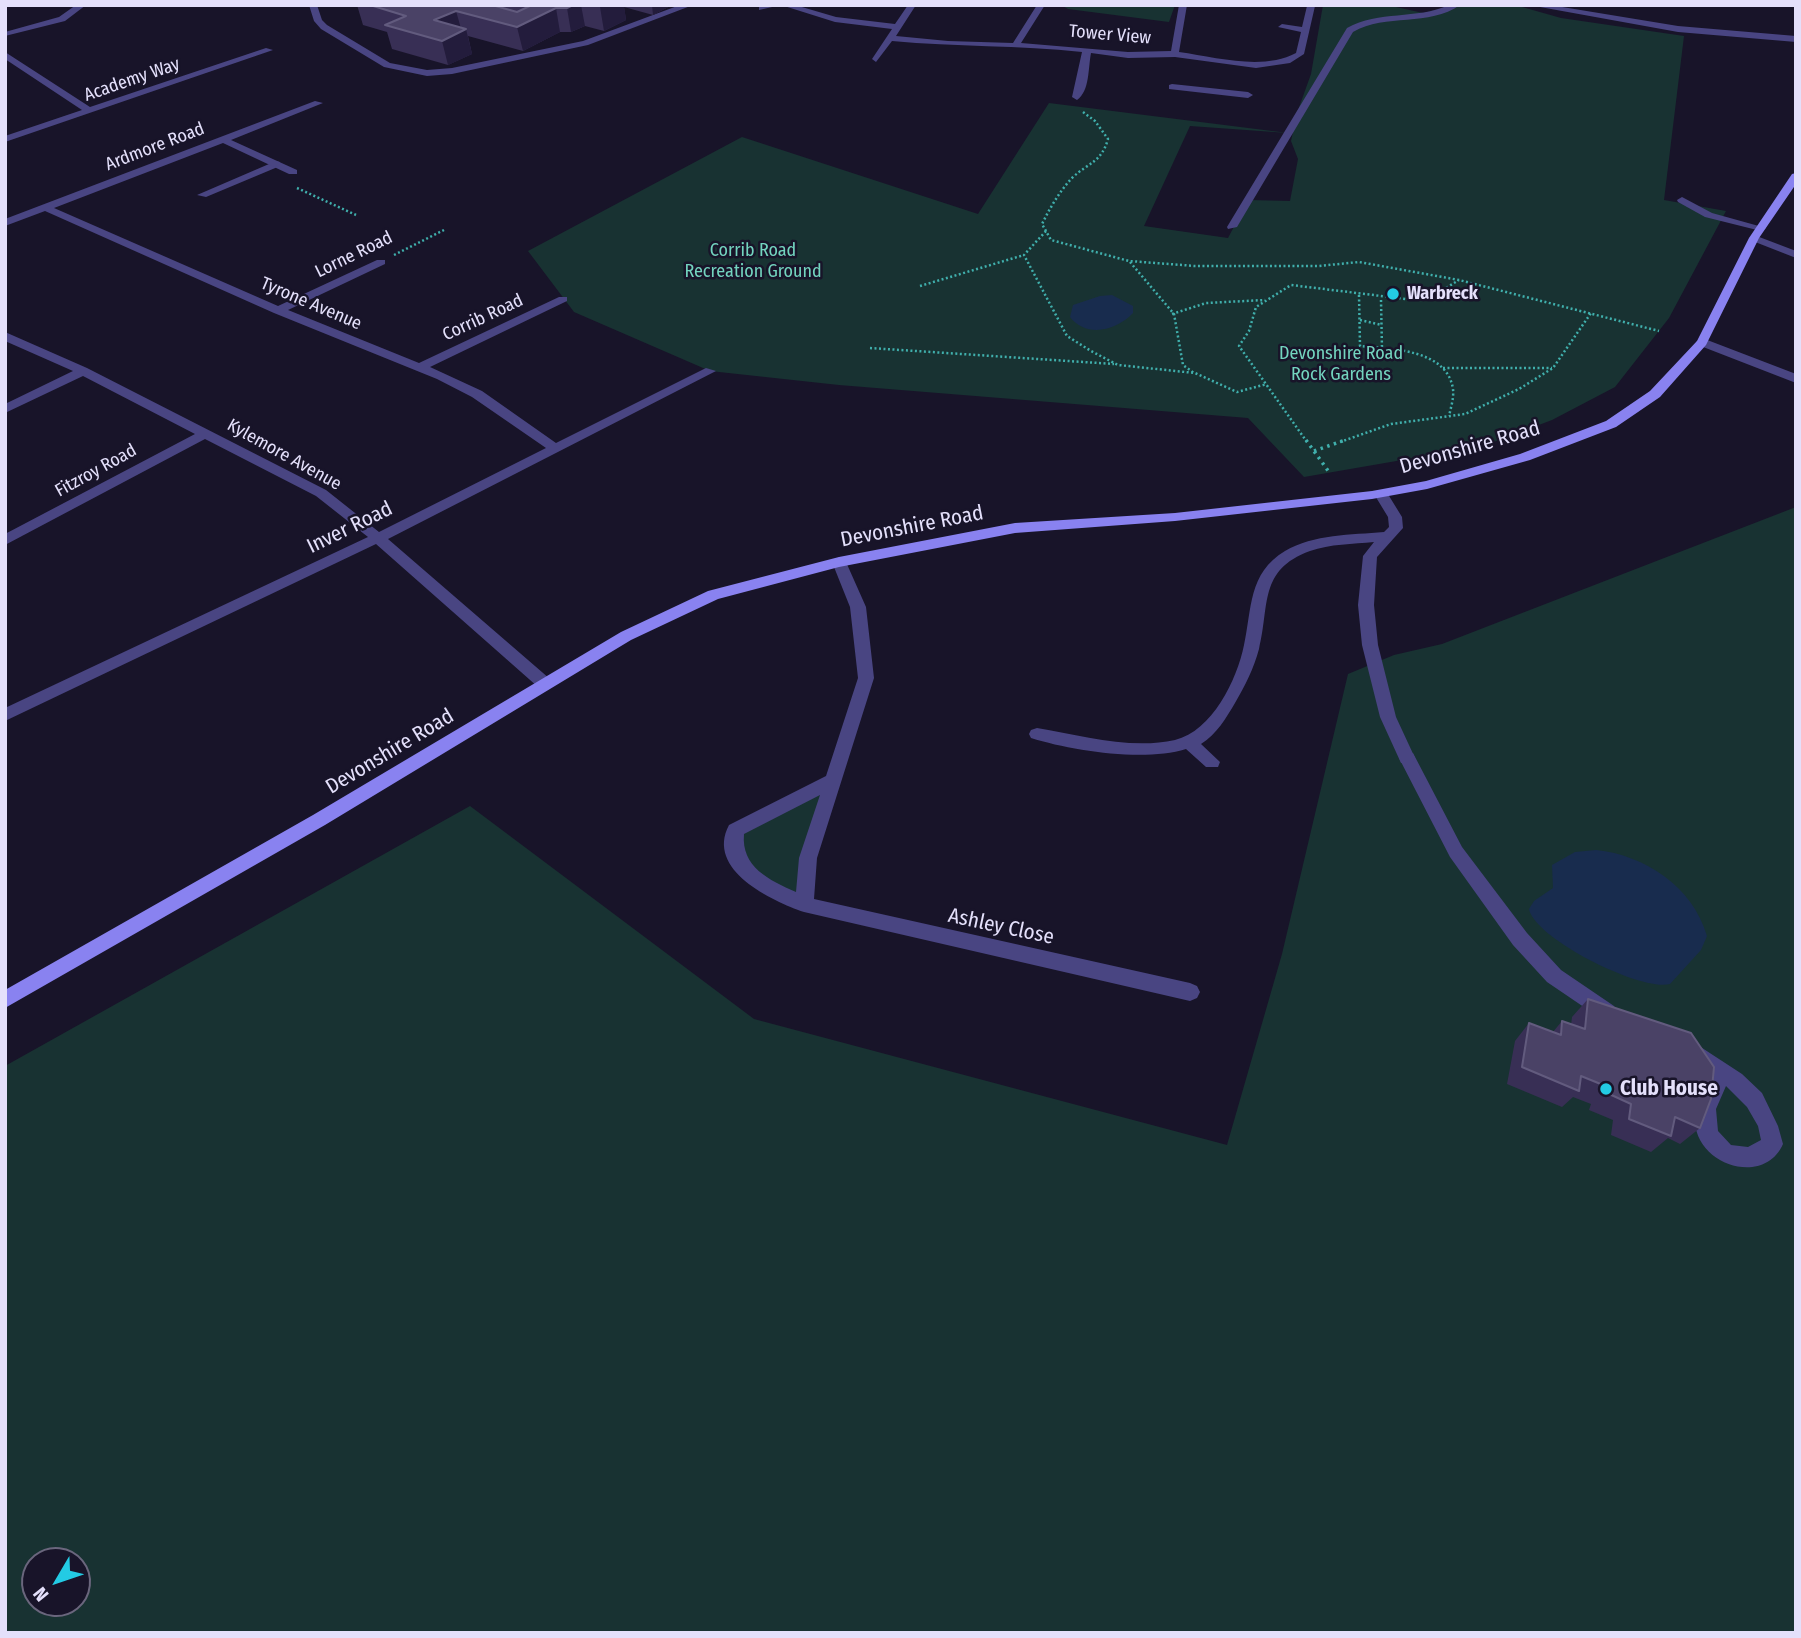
<!DOCTYPE html>
<style>
body{margin:0}
#map{position:relative;width:1801px;height:1638px;overflow:hidden;background:#181429;font-family:"Fira Sans Condensed",sans-serif}
canvas{display:block}
.frame{position:absolute;inset:0;border:7px solid #e4e0fb;pointer-events:none}
.north{position:absolute;left:21px;top:1547px;width:70px;height:70px;box-sizing:border-box;background:#181429;border:2px solid #6a667d;border-radius:50%;rotate:231deg;font-size:19px;font-weight:700;line-height:28px;text-align:center;color:#e4e0fb}
.north::after{content:'';display:block;margin:auto;width:24px;height:32px;background:#23cbe4;clip-path:polygon(50% 0,100% 100%,50% 72%,0 100%)}
</style>
<div id="map">
<canvas width="1801" height="1638"></canvas>
<div class="frame"></div>
<div class="north">N</div>
</div>
<script>
const context = document.querySelector('canvas').getContext('2d');
context.lineJoin = 'round';
function paint(path, color) {
  context.fillStyle = color;
  context.fill(path, 'evenodd');
}
function trace(path, color, width, dash) {
  context.strokeStyle = color;
  context.lineWidth = width;
  context.lineCap = dash ? 'butt' : 'round';
  context.setLineDash(dash || []);
  context.stroke(path);
}
function label(font, color, halo, rows, align = 'center') {
  context.font = font + ' "Fira Sans Condensed",sans-serif';
  context.lineWidth = 5;
  context.setLineDash([]);
  context.textBaseline = 'middle';
  context.strokeStyle = halo;
  context.fillStyle = color;
  for (const [text, x, y, turn = 0] of rows) {
    context.save();
    context.translate(x, y);
    context.rotate((+turn || 0) * Math.PI / 180);
    context.textAlign = isNaN(turn) ? turn : align;
    if (halo) context.strokeText(text, 0, 0);
    context.fillText(text, 0, 0);
    context.restore();
  }
}
const green = new Path2D(`
 M1061,5H1175L1169,22L1068,9Z
 M1323,5H1387L1423,13L1456,5H1515L1561,18L1684,36L1664,200L1726,211L1669,318L1615,387L1552,420L1483,446L1304,477L1248,418L839,385L710,371L574,312L528,251L742,137L978,214L1049,103L1288,133L1190,126L1144,226L1228,238L1248,200L1290,201L1298,159L1291,141L1297,113L1311,74Z
 M1796,507V1633H5V1066L470,806L754,1019L1227,1145L1282,954L1348,674L1394,655L1442,644ZM35,1561H77V1603H35Z
 M835,779L804,904L759,884L735,830Z`);
const water = new Path2D(`
 M1112,295L1133,306V313C1116,331 1086,338 1070,317L1073,305L1100,296Z
 M1596,850C1645,855 1693,887 1707,936L1701,950L1670,984C1642,992 1535,939 1529,909L1534,901L1553,888L1552,865L1575,852Z`);
const pathFar1 = new Path2D(`
 M1083,112L1095,121L1108,139C1101,163 1089,162 1072,178C1059,192 1050,208 1042,224L1051,240L1129,261L1195,266H1319L1359,262L1459,280L1659,331
 M297,188L356,215
 M1046,231L1024,255L1067,336L1091,351L1118,365L1195,373L1237,392L1267,384
 M394,255L444,230
 M1130,262L1174,314L1183,365L1194,373
 M920,286L1024,255
 M1359,295L1360,346C1391,349 1447,349 1453,389C1454,398 1451,407 1449,416
 M1381,300L1382,349
 M1172,314L1206,303L1265,300
 M1360,320L1382,325
 M870,348L1114,364
 M1443,368H1552
 M1307,442L1239,346L1249,331L1256,307L1291,285L1406,299L1441,291L1459,280
 M1340,442L1391,424L1465,414L1519,389L1553,368L1591,313`);
const path = new Path2D(`
 M1306,440L1329,472
 M1314,451L1345,440`);
const lane = new Path2D(`
 M309,5H317L322,20L327,25L390,63L427,70L452,68L583,41L680,5H693L588,45L452,74L427,76L384,67L321,29L314,21Z
 M1449,5H1460C1429,27 1386,13 1353,32L1237,227L1228,229L1227,227L1347,28C1379,10 1416,20 1449,5Z
 M276,161L280,162V166L206,197L197,195Z
 M1682,197L1712,213L1766,228L1761,231L1705,217L1678,202L1677,200Z
 M1407,752L1413,753L1462,847L1527,933L1561,970L1614,1006L1617,1012L1614,1018L1607,1021L1600,1018L1547,982L1513,945L1450,857L1399,758Z
 M1696,1044L1742,1074L1762,1093L1778,1126L1783,1144C1764,1187 1697,1165 1695,1122C1694,1105 1703,1089 1710,1075L1689,1059L1686,1053L1689,1047ZM1726,1086L1747,1107L1758,1126L1761,1140L1748,1147L1731,1145L1718,1131L1716,1109Z`);
const street = new Path2D(`
 M76,5H86L65,21L5,36V32L59,17Z
 M763,5H795L836,17L895,24L908,5H916L896,36L948,41L1013,43L1037,5H1045L1021,43L1128,52L1171,51L1179,5H1187L1179,52C1216,57 1262,71 1296,53L1301,32L1278,27L1282,24L1302,27L1307,6H1315L1304,54L1290,63L1256,68L1175,57L1128,58L1091,53C1088,68 1090,91 1077,100L1072,97L1082,52C1019,45 956,47 892,41L876,62L872,59L892,29L835,22L781,5L759,10V6Z
 M1529,5H1550L1678,26L1796,36V42L1678,32Z
 M266,48L273,50L5,142V136L82,110L5,59V52L90,107Z
 M1172,84L1248,92L1253,95L1248,98L1169,89V85Z
 M315,101L323,103L231,140L297,170V174H289L223,143L54,208L278,306L377,260H385V264L288,310L419,363L559,297H567V301L430,367L482,391L556,443L706,368L716,371L388,539L550,679L552,683L550,687H538L376,544L5,721V708L368,537L316,496L205,439L5,545V534L195,434L83,376L5,413V404L73,371L5,341V332L87,368L326,490L379,532L546,448L472,397L437,379L274,313L45,211L5,226V219Z
 M1754,235L1796,251V258L1750,240L1749,238Z
 M1702,338L1796,374V383L1698,345L1696,342Z
 M1381,490L1386,491L1402,517L1403,528L1377,557L1374,605L1378,645L1396,717L1415,758L1413,763H1401L1380,717L1362,645L1358,605L1363,556L1374,542C1353,544 1330,544 1310,551C1258,570 1270,606 1259,649C1254,668 1245,686 1235,703C1226,718 1217,734 1201,744L1220,762L1218,767H1206L1186,749C1144,762 1073,751 1031,738L1029,734L1031,730L1037,728C1081,735 1130,750 1175,740C1212,731 1237,680 1244,645C1252,609 1248,573 1285,551C1314,534 1351,535 1384,532L1389,527L1388,517L1374,494Z
 M839,557L846,562L866,607L874,678L817,858L814,899L1190,983L1197,986L1200,992L1197,998L1190,1001L804,912C772,901 705,870 729,825L826,776L858,678L850,607L832,562ZM820,795L799,858L796,892C769,880 741,867 744,834Z`);
const secondary = new Path2D(`
 M1796,173V184L1759,238L1706,345L1660,397L1616,427L1530,460L1427,489L1372,499L1175,521L1015,533L839,567L718,599L631,640L325,825L5,1008V990L313,815L621,632L708,591L839,557L1015,523L1175,513L1372,491L1426,481L1520,454L1606,421L1650,391L1697,341L1749,238L1792,174Z`);
const wall = new Path2D(`
 M357,5H672L653,15L624,7L626,20L604,31L585,26L571,32H560L523,51L468,36L472,54L448,65L392,49L387,32L363,25Z
 M1588,999L1700,1128L1680,1144L1668,1138L1651,1152L1611,1135L1613,1120L1589,1110L1591,1104L1573,1097L1562,1107L1507,1084L1515,1041L1529,1023L1553,1032L1562,1021L1571,1025L1572,1017Z`);
const shadedWall = new Path2D(`
 M573,5H581L585,26L571,32L567,8Z
 M604,5H624L626,20L604,31L600,7Z
 M652,5H672L653,15Z
 M556,8L560,32L523,51L517,27Z
 M456,11L462,32L466,29L472,54L448,65L442,41L434,20Z`);
const building = new Path2D(`
 M370,5H492L517,12L532,5H573L567,8H556L517,27L456,11L434,20L466,29L442,41L385,25L406,16Z
 M1588,999L1691,1033L1714,1067L1711,1099L1700,1128L1675,1117L1671,1136L1629,1119L1631,1104L1607,1093L1608,1087L1581,1076L1579,1091L1522,1067L1529,1023L1561,1035L1562,1021L1585,1029Z`);
const markers = [
 [1393,294,7,"#23cbe4"],
 [1606,1089,7,"#23cbe4"]
];
const farStreetnames = [
 ["Tower View",1110,35,5],
 ["Academy Way",132,80,-19],
 ["Ardmore Road",155,147,-21],
 ["Lorne Road",354,255,-26],
 ["Tyrone Avenue",311,304,23],
 ["Corrib Road",483,318,-25],
 ["Kylemore Avenue",284,455,29],
 ["Fitzroy Road",96,471,-29]
];
const farParknames = [
 ["Corrib Road",753,251],
 ["Recreation Ground",753,272],
 ["Devonshire Road",1341,354],
 ["Rock Gardens",1341,375]
];
const farPoinames = [
 ["Warbreck",1407,294]
];
const streetNames = [
 ["Devonshire Road",1470,448,-16],
 ["Devonshire Road",912,527,-11],
 ["Inver Road",350,528,-26],
 ["Devonshire Road",390,752,-31],
 ["Ashley Close",1001,927,12]
];
const poiNames = [
 ["Club House",1620,1089]
];
paint(green, '#183232');
paint(water, '#182c4e');
trace(pathFar1, '#40afac', 2.5, [2, 2.5]);
trace(path, '#40afac', 3.5, [2.5, 4.5]);
paint(lane, '#494582');
paint(street, '#494582');
paint(secondary, '#8982f0');
paint(wall, '#382f55');
paint(shadedWall, '#231c3c');
paint(building, '#4a4266');
trace(building, '#625b7e', 2);
for (const [x, y, r, color] of markers) {
  const dot = new Path2D();
  dot.arc(x, y, r, 0, 2 * Math.PI);
  context.fillStyle = color;
  context.fill(dot);
  trace(dot, '#181429', 2.5);
}
label('18px', '#e4e0fb', '#181429', farStreetnames);
label('18px', '#73d4bf', '#181429', farParknames);
label('bold 18px', '#e4e0fb', '#181429', farPoinames, 'left');
label('21px', '#e4e0fb', '#181429', streetNames);
label('bold 21px', '#e4e0fb', '#181429', poiNames, 'left');
</script>
